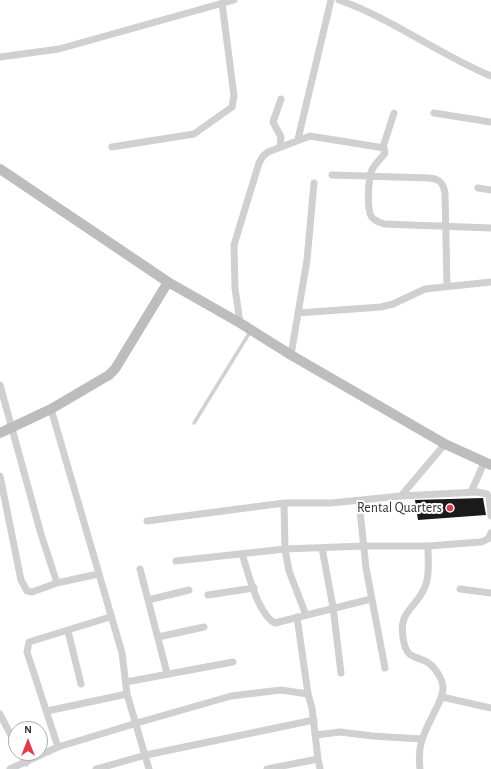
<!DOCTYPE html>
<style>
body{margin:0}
#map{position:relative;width:491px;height:769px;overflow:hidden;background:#fff;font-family:"Alegreya Sans",sans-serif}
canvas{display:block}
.north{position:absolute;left:8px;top:721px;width:40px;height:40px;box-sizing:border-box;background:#fff;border:1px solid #adadad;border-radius:50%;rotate:0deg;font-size:11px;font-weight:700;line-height:16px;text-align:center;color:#333}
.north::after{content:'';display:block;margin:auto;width:14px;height:18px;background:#e63946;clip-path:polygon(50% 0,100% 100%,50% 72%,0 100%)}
</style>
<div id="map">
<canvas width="491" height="769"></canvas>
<div class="north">N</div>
</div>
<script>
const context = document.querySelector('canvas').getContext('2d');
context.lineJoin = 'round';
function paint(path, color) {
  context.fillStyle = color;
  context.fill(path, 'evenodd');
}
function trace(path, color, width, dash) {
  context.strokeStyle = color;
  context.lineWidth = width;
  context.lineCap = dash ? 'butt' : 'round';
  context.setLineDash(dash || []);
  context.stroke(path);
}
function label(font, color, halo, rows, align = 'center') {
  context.font = font + ' "Alegreya Sans",sans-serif';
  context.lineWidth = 4;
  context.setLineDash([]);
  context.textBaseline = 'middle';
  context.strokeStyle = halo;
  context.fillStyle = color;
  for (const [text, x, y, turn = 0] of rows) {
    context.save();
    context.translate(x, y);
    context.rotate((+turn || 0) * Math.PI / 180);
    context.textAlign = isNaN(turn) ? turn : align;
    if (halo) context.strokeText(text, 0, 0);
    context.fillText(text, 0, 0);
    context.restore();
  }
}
const building = new Path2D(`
 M483,498L486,515L418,520L415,500Z`);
const lane = new Path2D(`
 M194,423L250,332`);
const street = new Path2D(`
 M339,0C393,19 438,54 491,76
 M0,57L59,49L234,0
 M434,113L491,122
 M298,139L331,0
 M112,147L194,134L232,107L234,96L222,3
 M280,147L281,137L273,122L281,99
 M383,147L394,113
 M332,175L429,178C439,179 443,182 445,193L447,286
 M478,188L491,190
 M298,313L381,307L393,304L425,289L491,282
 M240,323L235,288L234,245L259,163L263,156L268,152L310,136L384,148L385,153C381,159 375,163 372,170C368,177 367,209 371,216C374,221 379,222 384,224L491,228
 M291,355L307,260L314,183
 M0,385L41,534L57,583
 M51,409L122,653L127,694L149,769
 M0,476L21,580L27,591L32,592L57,583L98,574
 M471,492L484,463
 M401,496L445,444
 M359,501L366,568L385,668
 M284,503L285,549L289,571L306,615
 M147,521L284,503H331L401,496L477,492L487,494L489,497L491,516
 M322,548L333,607L341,673
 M242,554C248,572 258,615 275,623L371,599
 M176,561L285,549L364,546H428L481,542L488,539L491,533
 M140,569L167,673
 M460,589L491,593
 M208,595L254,588
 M148,600L189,590
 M297,617L308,694L312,708L318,759
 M68,631L81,684
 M158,637L204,627
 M126,682L233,662
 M442,697L491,708
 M47,711L127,694
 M0,714L16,745
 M316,735L340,732L372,736L421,739
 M58,747L27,652L29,642L110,617
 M21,753L26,763
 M10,769L58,747L137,723L231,696L281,690L308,694
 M96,769L146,755L314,720
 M267,769L318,759L320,769
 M420,769C417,744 424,733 435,711C438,704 443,697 443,688C443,679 434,665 425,661C414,656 407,657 404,643C397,611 413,612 424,589C430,577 428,559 428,546`);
const secondary = new Path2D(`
 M0,169L168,282L240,323L291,355L445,444L491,465
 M0,433L51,409L109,375L115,369L168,282`);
const markers = [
 [450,508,4,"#e63946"]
];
const poiNames = [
 ["Rental Quarters",442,508]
];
paint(building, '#1a1a1a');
trace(lane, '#d0d0d0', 3.5);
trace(street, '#d0d0d0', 7);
trace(secondary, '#bdbdbd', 10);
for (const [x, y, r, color] of markers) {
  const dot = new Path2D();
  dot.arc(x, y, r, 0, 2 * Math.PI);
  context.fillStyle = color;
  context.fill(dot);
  trace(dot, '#fff', 1.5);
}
label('14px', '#333', '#fff', poiNames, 'right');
</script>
